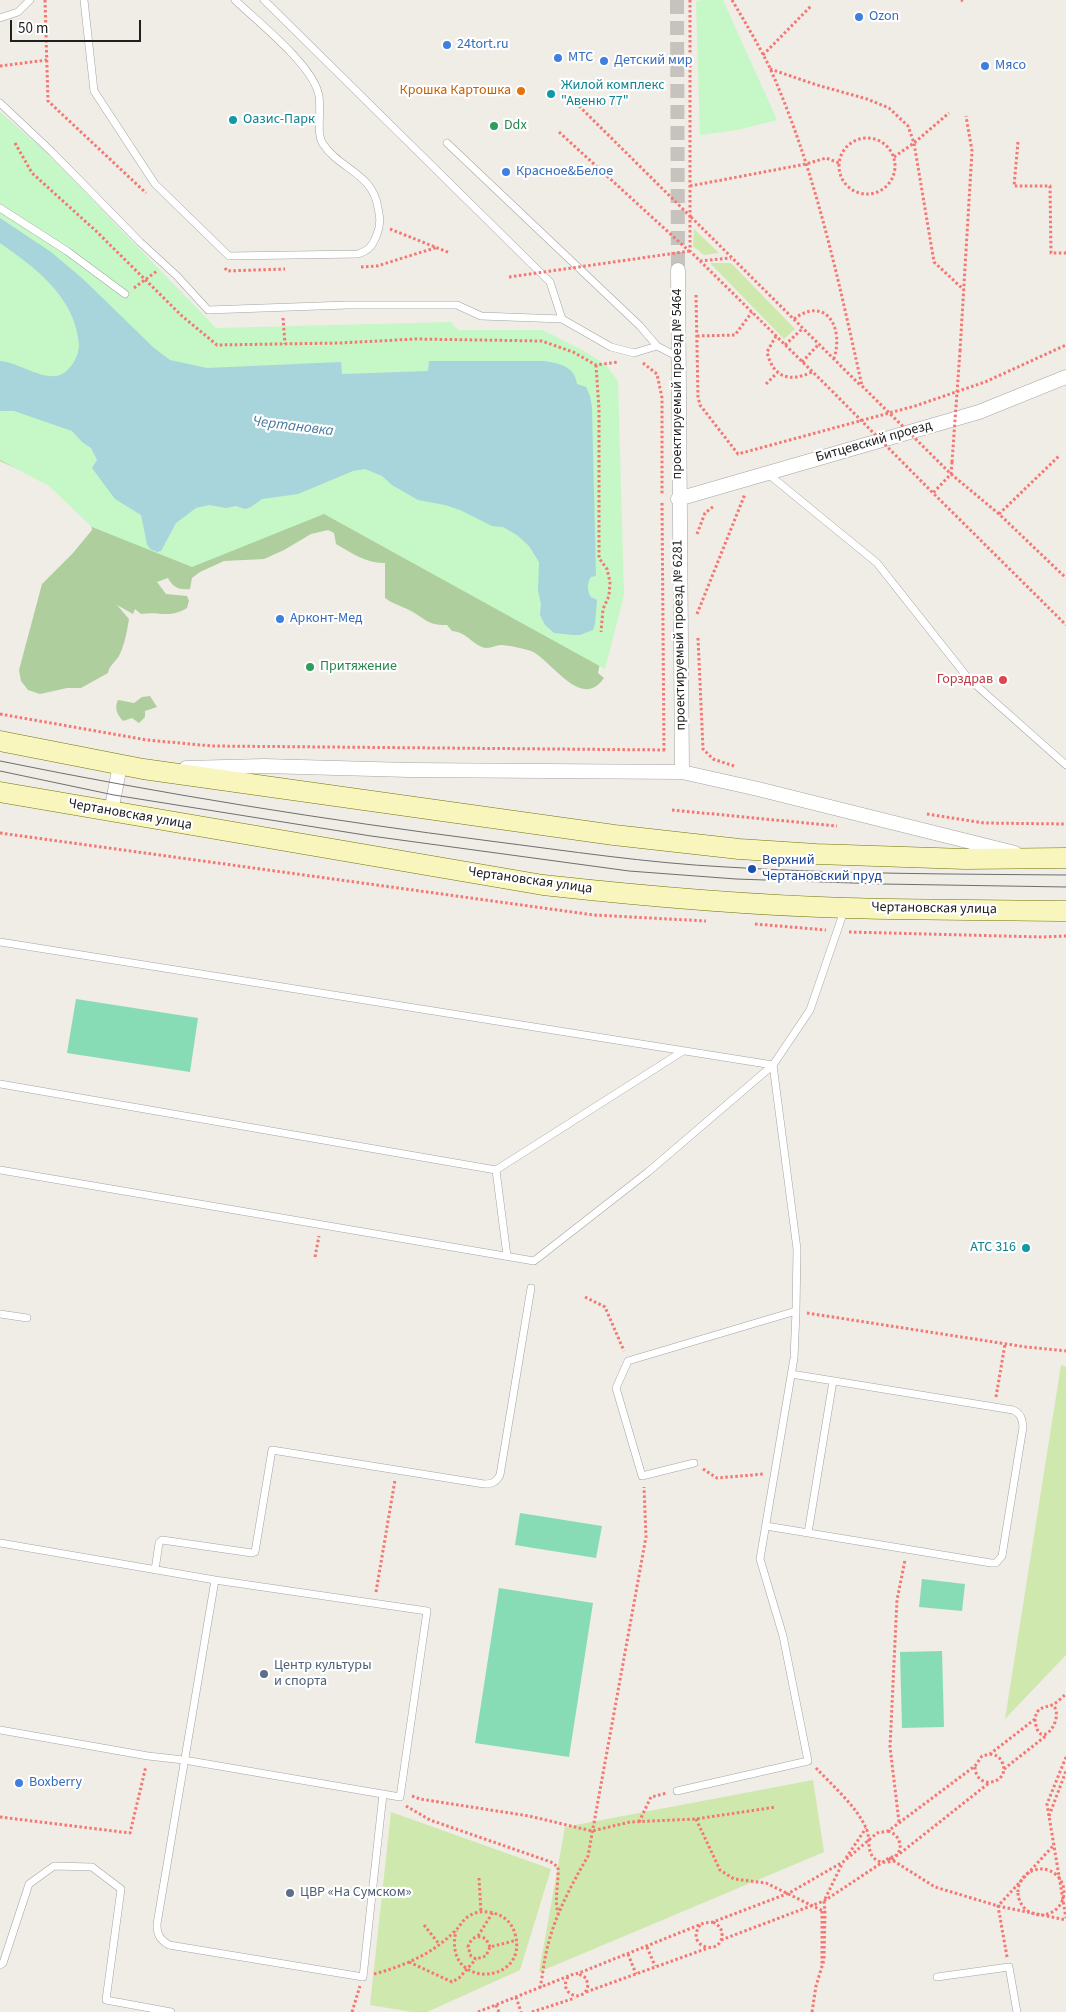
<!DOCTYPE html>
<meta charset="utf-8">
<style>
body{margin:0}
#map{position:relative;width:1066px;height:2012px;overflow:hidden;background:#f0ece6;font-family:"Source Sans 3",sans-serif}
canvas{display:block}
.scale{position:absolute;left:10px;top:20px;width:131px;height:22px;box-sizing:border-box;border:2px solid #202020;border-top:0;padding-left:6px;font-size:15px;line-height:18px;white-space:nowrap;color:#202020;-webkit-text-stroke:4px #fff;paint-order:stroke}
</style>
<div id="map">
<canvas width="1066" height="2012"></canvas>
<div class="scale">50 m</div>
</div>
<script>
const context = document.querySelector('canvas').getContext('2d');
context.lineJoin = 'round';
function paint(path, color) {
  context.fillStyle = color;
  context.fill(path, 'evenodd');
}
function trace(path, color, width, dash) {
  context.strokeStyle = color;
  context.lineWidth = width;
  context.lineCap = dash ? 'butt' : 'round';
  context.setLineDash(dash || []);
  context.stroke(path);
}
function label(font, color, halo, rows, align = 'center') {
  context.font = font + ' "Source Sans 3",sans-serif';
  context.lineWidth = 4.5;
  context.setLineDash([]);
  context.textBaseline = 'middle';
  context.strokeStyle = halo;
  context.fillStyle = color;
  for (const [text, x, y, turn = 0] of rows) {
    context.save();
    context.translate(x, y);
    context.rotate((+turn || 0) * Math.PI / 180);
    context.textAlign = isNaN(turn) ? turn : align;
    if (halo) context.strokeText(text, 0, 0);
    context.fillText(text, 0, 0);
    context.restore();
  }
}
const grass = new Path2D(`
 M694,229L719,253L704,255L693,246Z
 M710,263H731L795,329L784,339Z
 M1061,1365L1066,1367V1655L1005,1719Z
 M813,1780L824,1852L539,1972L565,1827Z
 M391,1812L551,1869L520,1970L427,2012H412L370,2005Z`);
const forest = new Path2D(`
 M0,411L298,494L600,663L598,673L604,678C581,712 550,658 531,651C526,649 507,645 501,645C495,645 489,650 482,647C470,642 466,632 452,631L447,625C424,625 425,617 407,609C399,605 393,604 385,598V563C368,564 351,553 336,544L334,533L328,530L311,534L284,550L264,559L224,561L200,572L192,578L190,589C180,590 173,588 168,578L157,582L166,594L187,596L189,601L187,608C169,619 161,611 141,614L135,609L133,614L117,605L129,619C127,631 125,644 119,656C115,662 109,666 108,673L81,688H67L40,694L28,690L21,681L19,670L42,584L73,553L92,530L90,519L61,489L0,461Z
 M150,696L157,707L145,711V717L139,723L132,718L123,721C117,714 114,708 118,700L134,703L142,697Z`);
const park = new Path2D(`
 M702,0H723L777,120L737,130L700,135L696,1Z
 M0,112L45,151L216,328L451,322L458,330H543L584,351L606,365L618,381L624,595L605,669L324,514L192,567L92,527L49,486L0,460Z`);
const pitch = new Path2D(`
 M76,999L198,1018L190,1072L67,1053Z
 M520,1513L602,1526L596,1558L515,1545Z
 M922,1579L965,1584L962,1611L919,1607Z
 M499,1588L593,1603L569,1757L475,1743Z
 M942,1651L944,1727L902,1728L900,1652Z`);
const water = new Path2D(`
 M0,218L51,252L83,279L154,348L170,360L207,368L341,362L342,374L428,371L429,361H543C558,363 575,366 577,384L586,387L590,396L592,407L596,576L591,577C587,582 587,592 591,597L597,600L595,624L593,630L580,635H573L554,633L545,625L540,615L541,604L538,591L539,562L529,546L517,535L503,527L492,526L460,510L445,505L418,500L392,485L382,476L365,469L353,471L298,494L262,499L251,507L245,509L236,506L226,508L209,505L196,508L176,523L161,551L157,552L150,549L147,544L141,515L115,499L92,468L97,460L91,448L82,442L72,431L14,411H0V361C19,362 45,383 62,374C72,369 79,355 79,345C76,298 36,268 0,243Z`);
const minorTunnel = new Path2D(`
 M677,0L678,270`);
const path = new Path2D(`
 M45,0L48,101L146,193
 M690,0V251L832,391
 M732,0C745,22 758,44 769,66C815,168 838,278 862,386
 M961,0L963,1
 M763,55L812,5
 M0,66L47,60
 M770,69L817,85L867,99L889,108L908,126L914,143L934,262L964,290
 M839 166a28 28 0 1 1 56 0a28 28 0 1 1-56 0Z
 M1018,142L1014,186H1050L1051,253H1066
 M15,143L32,173L96,231L182,316L217,345L340,343L416,339L542,341L573,352L596,365L618,362
 M894,157L914,143L949,113
 M690,186L806,164L826,158L839,163
 M691,217L861,386
 M390,229L450,253
 M700,261L731,258
 M361,267L377,266L438,247
 M225,268L227,271L285,269
 M134,288L157,271
 M696,295L698,397L700,405L738,454L915,406L985,382L1066,345
 M283,318L285,344
 M794,319C826,295 844,328 834,358
 M697,336L735,335L752,312
 M776,336L767,352C773,377 789,383 812,372
 M785,345L803,328
 M960,351L972,151L966,116
 M802,362L819,344
 M643,363L657,374L662,398V494
 M596,365L599,409V558L607,569L610,582L609,596L603,609L601,632
 M766,384L777,373
 M952,462L951,474L933,493L1066,625
 M951,474L999,514L1066,578
 M662,503L664,750
 M999,514L1059,456
 M697,534L705,513L714,506
 M697,614L745,494
 M698,638L703,749L713,759L734,766
 M0,714L147,740L212,746L667,750
 M672,810L837,826
 M927,814L984,823L1066,824
 M0,833L594,915L706,921
 M755,924L826,930
 M849,932L1042,937L1066,936
 M315,1257L319,1236
 M585,1297L605,1307L624,1351
 M807,1313L1026,1347L1066,1351
 M996,1397L1005,1344
 M703,1469L717,1478L764,1474
 M376,1592L395,1480
 M1035,1719C1038,1755 1066,1719 1053,1705
 M1066,1757L1047,1804L1066,1918
 M975,1767C976,1792 1012,1783 1002,1762C1000,1757 996,1755 990,1754
 M816,1768C832,1785 857,1807 866,1828C871,1838 866,1850 874,1858C879,1863 885,1863 892,1861L900,1850C901,1841 897,1834 888,1831
 M1004,1769L1047,1735
 M412,1796L420,1799L529,1816L592,1831L630,1822L696,1819L776,1807
 M406,1806L430,1820L551,1862L558,1867C559,1883 554,1898 558,1913
 M1049,1816L1066,1771
 M0,1817L130,1833L146,1766
 M696,1819L720,1870L734,1879L766,1883L825,1912
 M639,1822L651,1797L667,1793
 M899,1822L890,1747L897,1600L905,1560
 M846,1858L866,1828
 M889,1858L935,1887L998,1906L1066,1920
 M1018 1892a23 23 0 1 1 46 0a23 23 0 1 1-46 0Z
 M479,1878L481,1912
 M822,1911V1965
 M424,1925L439,1944
 M700,1925C684,1948 723,1957 722,1934C722,1928 718,1925 713,1922
 M478,1936L493,1912
 M721,1940L824,1901L889,1858L898,1855L989,1783
 M490,1947L486,1939C477,1934 471,1938 468,1947L471,1956L476,1959L486,1956L490,1947L517,1940
 M647,1947L655,1966
 M628,1954L636,1974
 M1007,1957L998,1906L1053,1846
 M409,1962L452,1982L459,1978L476,1959
 M374,1974C404,1966 432,1954 454,1932C460,1927 462,1920 469,1916C478,1910 490,1911 499,1915C507,1918 513,1926 515,1934C530,1985 442,1991 456,1931
 M568,1977C557,1994 585,2005 588,1985L586,1978L579,1974
 M540,1988C543,1974 544,1959 548,1945C556,1913 572,1884 588,1856L646,1537L644,1487
 M586,1992L708,1948
 M516,1997L521,2012
 M496,2005L499,2012
 M352,2012L360,1986
 M478,2012L571,1975L579,1973L704,1923L713,1922L789,1893L843,1862L877,1833L888,1831L899,1823L975,1766L982,1756L990,1754L1035,1719C1037,1707 1043,1708 1052,1705C1057,1703 1062,1697 1066,1694
 M532,2012L575,1998
 M812,2012L816,1986L824,1960L825,1912L824,1901L842,1864`);
const service = new Path2D(`
 M84,0L94,91L155,184L229,256L358,254C370,250 373,245 377,234C381,224 380,218 378,208C373,173 340,170 323,144C315,132 323,107 318,92C310,63 258,22 235,0
 M264,0L550,282L562,319
 M0,18L18,12L30,0
 M0,103L52,152L140,242L177,276L208,310L347,305H457L481,316L562,319L611,347L634,353L657,346L678,357
 M447,143L640,326L657,346
 M0,208L67,251L125,294
 M767,473L877,563L968,678L1066,765
 M0,942L773,1065L797,1249L796,1311L794,1358L760,1559L783,1636L808,1761L677,1791
 M0,1084L496,1170
 M0,1170L534,1261L648,1172L773,1065L810,1010L844,911
 M507,1256L496,1170L683,1051
 M0,1314L27,1318
 M694,1463L642,1476L616,1388L628,1361L796,1311
 M766,1526L991,1563H996L1002,1556L1023,1427C1022,1418 1021,1414 1013,1410L791,1374
 M808,1533L833,1381
 M0,1543L215,1580L427,1611L400,1797L184,1760L148,1756L0,1730
 M155,1570L159,1543L162,1540L252,1553L255,1552L272,1450L484,1484C493,1484 496,1482 500,1475L531,1288
 M215,1580L157,1924C157,1934 159,1939 169,1945L363,1977L383,1794
 M0,1965L3,1963L29,1884L54,1866L92,1867L121,1889L106,2000L171,2012
 M937,1977L1009,1967L1017,2012`);
const minor = new Path2D(`
 M678,270L682,772
 M678,499L979,412L1066,377
 M186,768L264,766L409,770L682,772L758,789L1015,853
 M111,812L120,765`);
const secondary = new Path2D(`
 M0,741L143,769L614,835L739,849L816,854L965,859L1066,858
 M0,792L543,885C643,896 744,905 846,908C919,910 993,910 1066,911`);
const tram = new Path2D(`
 M0,761C162,794 326,820 490,841C569,851 647,863 726,867C839,874 953,874 1066,875
 M0,771L114,795L371,836L629,871L736,879L882,884L1066,887`);
const pathBridge = new Path2D(`
 M579,106L691,217
 M559,132L689,251
 M509,277L690,251
 M862,386L951,474
 M832,391L933,493
 M952,462L960,351`);
const markers = [
 [859,17,5,"#3f7fe0"],
 [447,45,5,"#3f7fe0"],
 [558,58,5,"#3f7fe0"],
 [604,61,5,"#3f7fe0"],
 [985,66,5,"#3f7fe0"],
 [521,91,5,"#e8710a"],
 [551,94,5,"#0f9aa8"],
 [233,120,5,"#0f9aa8"],
 [494,126,5,"#2e9e5b"],
 [506,172,5,"#3f7fe0"],
 [280,619,5,"#3f7fe0"],
 [310,667,5,"#2e9e5b"],
 [1003,680,5,"#e0444e"],
 [752,869,5,"#1a4fb4"],
 [1026,1248,5,"#0f9aa8"],
 [264,1674,5,"#5c6f8a"],
 [19,1783,5,"#3f7fe0"],
 [290,1893,5,"#5c6f8a"]
];
const shopNames = [
 ["Ozon",869,17],
 ["24tort.ru",457,45],
 ["МТС",568,58],
 ["Детский мир",614,61],
 ["Мясо",995,66],
 ["Красное&Белое",516,172],
 ["Арконт-Мед",290,619],
 ["Boxberry",29,1783]
];
const cultureNames = [
 ["Жилой комплекс",561,86],
 ["\"Авеню 77\"",561,102],
 ["Оазис-Парк",243,120],
 ["АТС 316",1016,1248,"right"]
];
const foodNames = [
 ["Крошка Картошка",511,91]
];
const leisureNames = [
 ["Ddx",504,126],
 ["Притяжение",320,667]
];
const streetNames = [
 ["проектируемый проезд № 5464",678,384,-90],
 ["Битцевский проезд",874,442,-16],
 ["проектируемый проезд № 6281",680,635,-91],
 ["Чертановская улица",130,815,10],
 ["Чертановская улица",530,881,8],
 ["Чертановская улица",934,909,1]
];
const healthNames = [
 ["Горздрав",993,680]
];
const transitNames = [
 ["Верхний",762,861],
 ["Чертановский пруд",762,877]
];
const serviceNames = [
 ["Центр культуры",274,1666],
 ["и спорта",274,1682],
 ["ЦВР «На Сумском»",300,1893]
];
const waterNames = [
 ["Чертановка",293,427,7]
];
paint(grass, '#cfe8ae');
paint(forest, '#afce9d');
paint(park, '#c5f8c6');
paint(pitch, '#87dcb5');
paint(water, '#a8d4dc');
trace(minorTunnel, '#c6c3be', 14, [14, 7]);
trace(service, '#a4a4a4', 8);
trace(minor, '#a4a4a4', 15);
trace(secondary, '#717508', 21);
trace(path, '#f67672', 3, [2.5, 2.5]);
trace(service, '#fff', 7);
trace(minor, '#fff', 14);
trace(secondary, '#f8f6bd', 20);
trace(tram, '#6e6e6e', 1);
trace(pathBridge, '#f67672', 3, [2.5, 2.5]);
for (const [x, y, r, color] of markers) {
  const dot = new Path2D();
  dot.arc(x, y, r, 0, 2 * Math.PI);
  context.fillStyle = color;
  context.fill(dot);
  trace(dot, '#fff', 2);
}
label('14px', '#366cbe', '#fff', shopNames, 'left');
label('14px', '#0d838f', '#fff', cultureNames, 'left');
label('14px', '#c56008', '#fff', foodNames, 'right');
label('14px', '#27864d', '#fff', leisureNames, 'left');
label('14px', '#202020', '#fff', streetNames);
label('14px', '#be3a42', '#fff', healthNames, 'right');
label('14px', '#164399', '#fff', transitNames, 'left');
label('14px', '#4e5e75', '#fff', serviceNames, 'left');
label('italic 15px', '#48799d', '#fff', waterNames);
</script>
